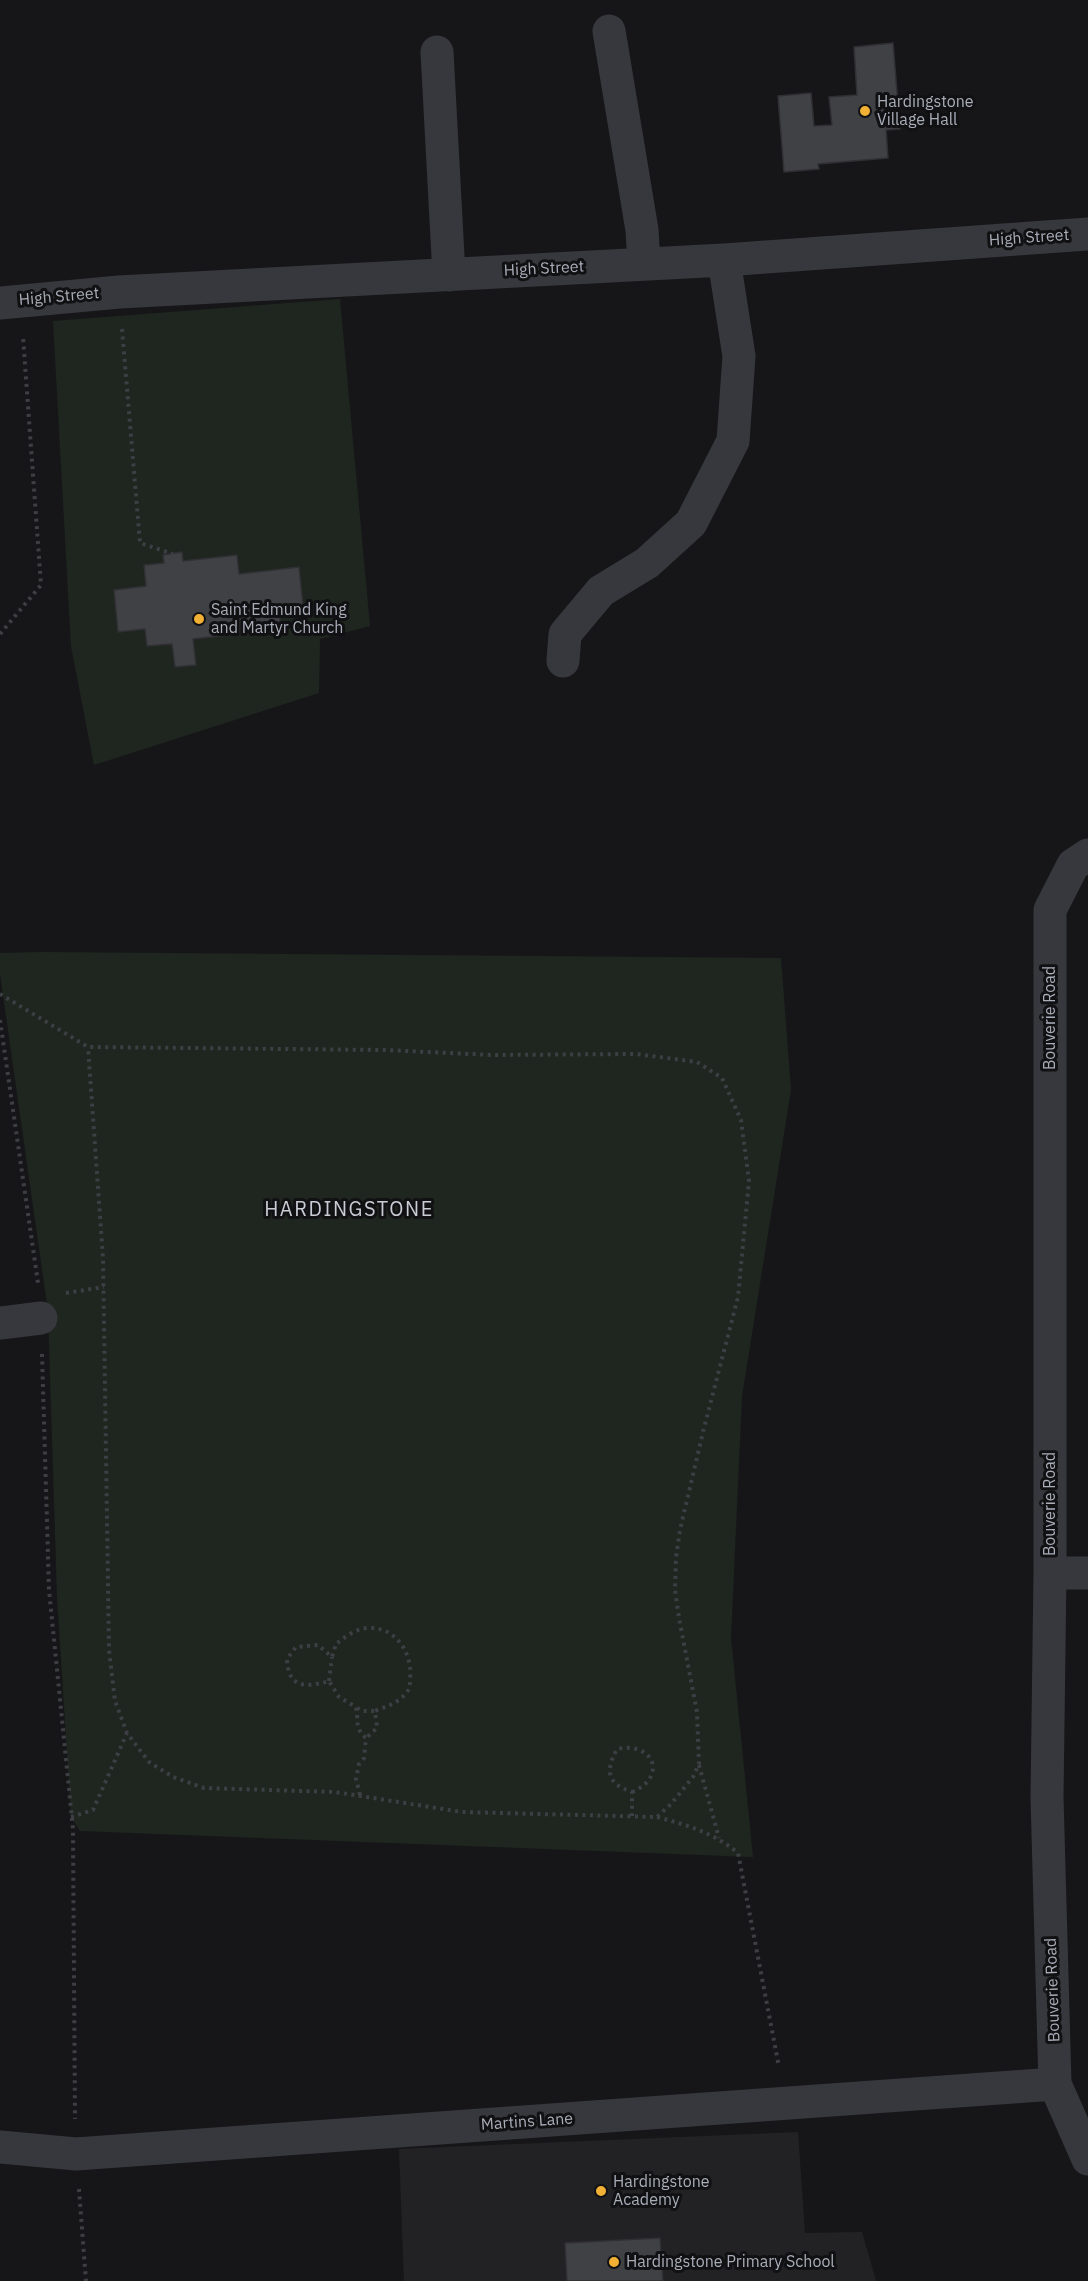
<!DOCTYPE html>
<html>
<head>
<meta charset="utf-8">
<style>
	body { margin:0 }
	canvas { display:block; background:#161618 }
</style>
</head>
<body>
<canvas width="1088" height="2281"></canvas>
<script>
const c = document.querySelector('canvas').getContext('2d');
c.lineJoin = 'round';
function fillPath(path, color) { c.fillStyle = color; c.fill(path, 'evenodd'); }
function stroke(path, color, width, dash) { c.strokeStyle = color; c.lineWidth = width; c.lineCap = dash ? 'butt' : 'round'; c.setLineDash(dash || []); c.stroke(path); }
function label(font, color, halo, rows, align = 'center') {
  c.font = font + ' "IBM Plex Sans",sans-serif'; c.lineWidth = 6; c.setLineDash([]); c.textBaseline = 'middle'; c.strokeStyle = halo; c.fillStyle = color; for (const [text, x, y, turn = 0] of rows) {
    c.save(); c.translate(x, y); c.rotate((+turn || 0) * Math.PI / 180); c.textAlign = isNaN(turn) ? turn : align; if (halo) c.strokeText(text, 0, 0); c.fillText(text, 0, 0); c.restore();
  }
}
fillPath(new Path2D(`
	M798,2132L805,2233L862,2232L876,2281H404L399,2149Z`), '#222225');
fillPath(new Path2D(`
	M340,299L370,626L320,639L319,693L94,765L71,646L53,321Z
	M41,952L781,958L791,1090L742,1396L731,1638L753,1857L80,1831L71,1817L57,1596L48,1311L0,974V953Z`), '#1e261f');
const building = new Path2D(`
	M893,43L900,129L886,130L888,158L818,164L819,169L784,172L778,96L811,93L814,126L832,125L829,97L857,95L854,47Z
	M182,552L183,561L237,555L239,574L299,567L303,606L279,609L281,629L193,639L196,665L175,667L172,644L147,646L145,629L118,632L114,590L146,586L144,565L164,563L163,555Z
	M660,2238L663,2281H567L565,2243Z`);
fillPath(building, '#404145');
stroke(building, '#303034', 1.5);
stroke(new Path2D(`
	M122,329L140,543L173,554
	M0,634L41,585L23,337
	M0,994L88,1047L385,1050L492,1055L636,1054L697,1062L722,1078L741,1120L749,1181L738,1297L703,1432L680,1530L676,1557L675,1590L679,1618L697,1712L699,1764L693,1777L671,1804L657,1817L462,1812L335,1792L204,1788L173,1777L149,1762L127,1733L115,1701L109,1650L103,1258L88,1047
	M0,1020L38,1283
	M66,1293L104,1287
	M42,1354L49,1590L73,1829L75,2119
	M329,1681L332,1657
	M357,1708L362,1711H375
	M699,1765L719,1838
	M632,1792C668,1777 654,1741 617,1749C605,1771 607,1784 632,1792V1816
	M360,1795L356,1779L359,1764L364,1758L366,1738C354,1728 359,1721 356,1707L339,1697L329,1681C305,1688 288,1688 287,1659L296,1647L318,1645L332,1657L336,1644C345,1637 356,1628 369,1628C397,1627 413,1655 410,1679C410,1684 410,1688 407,1692C399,1703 387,1706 375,1711L377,1728L366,1738
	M71,1817L93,1810L127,1733
	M657,1817C687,1825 714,1833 738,1853L779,2067
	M79,2189L86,2281`), '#3d3f44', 4, [3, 4.5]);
stroke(new Path2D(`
	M609,31L642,230L644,264
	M437,52L449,275
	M0,303L119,292L724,260L1088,234
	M563,661L565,634L601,591L647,563L691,523L733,441L739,356L724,260
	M1088,855L1073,865L1050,910V1573L1047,1797L1055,2084L1088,2159
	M0,1323L41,1318
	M1050,1573H1088
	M0,2147L76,2154L1055,2084`), '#37383d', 33);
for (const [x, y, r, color] of [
	[865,111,6,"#f2b134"],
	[199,619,6,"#f2b134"],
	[601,2191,6,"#f2b134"],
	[614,2262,6,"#f2b134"]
]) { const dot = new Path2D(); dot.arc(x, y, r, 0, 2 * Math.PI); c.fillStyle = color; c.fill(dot); stroke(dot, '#111113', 2); }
label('16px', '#a8adb8', '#111113', [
	["Hardingstone",877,102],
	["Village Hall",877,120],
	["Saint Edmund King",211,610],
	["and Martyr Church",211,628],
	["Hardingstone",613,2182],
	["Academy",613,2200],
	["Hardingstone Primary School",626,2262]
], 'left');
label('16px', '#a8adb8', '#111113', [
	["High Street",1029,238,-4],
	["High Street",544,269,-3],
	["High Street",59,297,-5],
	["Bouverie Road",1050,1018,-90],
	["Bouverie Road",1050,1504,-90],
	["Bouverie Road",1053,1990,-92],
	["Martins Lane",527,2122,-4]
]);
c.letterSpacing = '1.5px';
label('20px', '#c9ccd4', '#111113', [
	["HARDINGSTONE",349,1210]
]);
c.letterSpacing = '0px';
</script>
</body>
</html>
